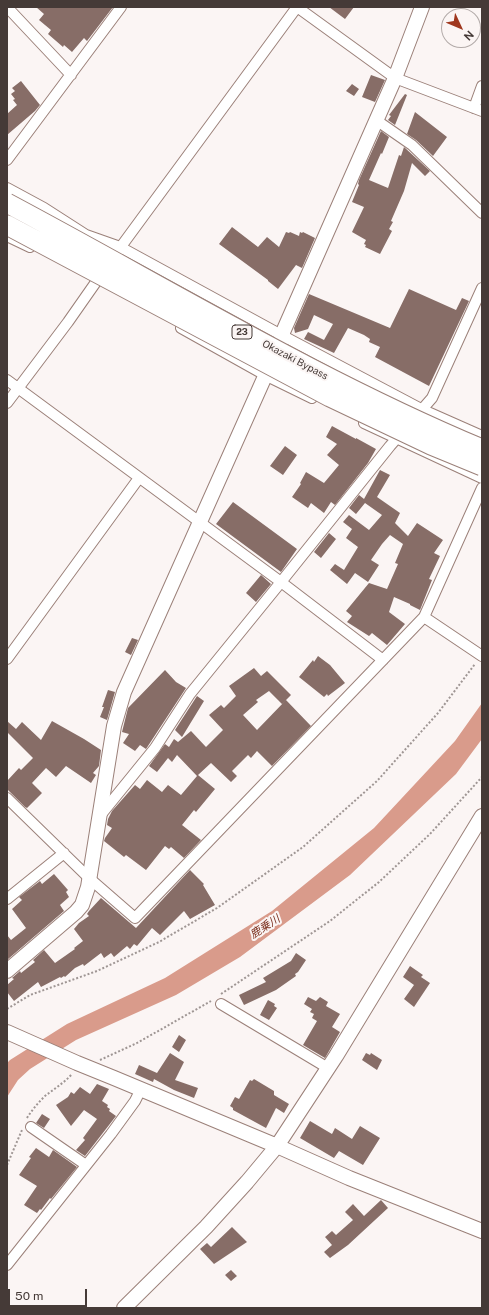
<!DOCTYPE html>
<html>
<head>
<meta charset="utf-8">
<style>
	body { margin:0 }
	#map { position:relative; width:489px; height:1315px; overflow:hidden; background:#fbf5f4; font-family:"Public Sans",sans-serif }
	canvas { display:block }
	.frame { position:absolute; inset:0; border:8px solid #453a37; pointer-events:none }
	.north { position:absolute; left:441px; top:8px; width:40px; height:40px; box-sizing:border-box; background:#fbf5f4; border:1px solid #b2aaa8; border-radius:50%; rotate:134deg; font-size:11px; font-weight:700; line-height:16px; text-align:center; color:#453a37 }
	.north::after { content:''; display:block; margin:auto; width:14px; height:18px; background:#9f371e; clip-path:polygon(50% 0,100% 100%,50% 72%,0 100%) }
	.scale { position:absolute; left:8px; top:1289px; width:79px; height:18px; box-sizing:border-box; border:2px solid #453a37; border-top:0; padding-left:5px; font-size:12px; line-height:14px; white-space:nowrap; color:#453a37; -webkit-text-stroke:3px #fbf5f4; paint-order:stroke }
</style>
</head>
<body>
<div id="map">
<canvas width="489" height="1315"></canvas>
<div class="frame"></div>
<div class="north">N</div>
<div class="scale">50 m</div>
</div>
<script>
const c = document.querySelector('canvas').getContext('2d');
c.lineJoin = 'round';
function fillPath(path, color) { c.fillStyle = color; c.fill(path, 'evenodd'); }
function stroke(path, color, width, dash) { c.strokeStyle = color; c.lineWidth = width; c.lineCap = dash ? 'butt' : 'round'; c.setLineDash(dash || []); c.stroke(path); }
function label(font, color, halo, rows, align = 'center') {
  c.font = font + ' "Public Sans","Noto Sans JP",sans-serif'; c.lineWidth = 4; c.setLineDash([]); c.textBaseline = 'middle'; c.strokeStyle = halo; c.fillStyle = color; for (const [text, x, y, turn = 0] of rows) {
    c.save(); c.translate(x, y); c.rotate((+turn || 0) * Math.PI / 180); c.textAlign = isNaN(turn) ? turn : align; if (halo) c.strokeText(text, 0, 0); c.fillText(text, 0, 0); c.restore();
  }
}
fillPath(new Path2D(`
	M482,703V739L456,774L350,875L240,957L176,995L76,1040L30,1069L18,1080L7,1097V1063L10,1060L67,1024L165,978L272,911L374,828L455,741Z`), '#d99b8b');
fillPath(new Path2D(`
	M36,7H113L87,41L84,38L72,52L64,45L63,47L48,34L51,30L39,20L44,14Z
	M329,7H354L345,19Z
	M371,75L385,80L375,102L362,97Z
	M21,81L40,105L35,111L7,135V114L17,105L13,100L15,99L11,94L15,91L12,88Z
	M352,84L359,89L354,96L346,91Z
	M405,94L407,95L395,125L388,120L391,116L389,115Z
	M415,112L447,137L433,156L416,140L407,134Z
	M381,131L389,137L382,154L381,153L369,180L388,188L399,155L401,156L404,147L430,171L425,176L412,163L404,191L391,221L393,222L389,229L392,231L380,254L365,247L366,245L364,244L366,240L352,232L364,207L352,202L359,185L358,184L359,180Z
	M232,227L258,247L267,237L279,247L286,232L289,233L290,232L299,236L300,232L302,233L303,232L315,238L302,268L296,265L278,289L268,281V280L219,244Z
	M409,289L456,310L462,298L469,301L429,386L375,357L380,347L369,342L370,339L364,335L348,328L334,353L304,339L308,332L324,340L333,324L314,315L308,329L295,333L294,328L309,294L390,328Z
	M332,426L356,439V438L376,449L368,463L335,505L331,502L324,513L311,503L308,508L292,497L301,484L300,483L306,472L324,483L339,465L327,455L337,444L326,437Z
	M285,446L297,455L283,475L270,466Z
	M380,470L390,475L377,497L400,513L395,523L408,536L417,523L443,540L434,553L440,556L429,579L432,580L420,610L410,605V604L394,597L389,612L405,624L387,645L372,633L369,636L347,622L352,616L346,611L369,583L387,589L398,564L395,563L403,544L390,535L382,544L371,560L379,565L368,582L355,573L347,584L330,570L335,564L344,570L358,547L346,538L352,529L343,522L349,515L369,530L382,515L365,503L356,514L349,508L359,495L364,499Z
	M233,502L297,549L281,572L216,524Z
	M329,533L336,539L321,558L314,552Z
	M261,575L271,584L256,602L246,593Z
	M132,638L138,640L131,655L125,652Z
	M318,656L330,665L345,683L328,696L327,694L324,697L299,677L313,660L314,662Z
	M254,668L261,676L267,671L291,695L282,704L269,691L256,700L258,702L243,715L257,730L286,700L311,726L272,766L257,751L251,758L248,755L232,771L237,776L231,782L211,763L198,775L215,789L196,812L194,810L182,825L201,840L184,858L171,847L169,849L165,846L146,870L126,855L124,857L104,841L105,838L112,828L107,825L108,819L112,811L135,785L140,789L147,780L162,792L168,785L181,795L197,776L177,755L172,762L168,758L157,772L149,766L165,744L169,747L174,739L178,742L191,731L206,747L223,730L209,715L221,705L224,708L236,696L229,686Z
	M165,670L176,682L186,688L146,749L140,745L135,751L123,743L129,734L122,732L128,708Z
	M108,690L115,692L107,720L100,717L104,707H102Z
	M197,696L204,701L182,737L175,730Z
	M7,721L16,729L22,722L41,740L52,721L84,739L101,750L99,766L93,773L96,775L91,783L66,766L56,777L46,768L32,783L42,793L27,808L25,807L7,789V781L19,768L21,770L33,758L7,732Z
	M190,870L204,884L203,885L215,905L190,919L184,911L160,935L152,928L137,946L134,944L130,949L127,946L114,957L111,953L104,958L101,953L84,966L83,964L75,968L65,977L64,976L61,978L60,977L41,987L38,982L14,1001L7,992V985L14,979L12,978L20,971L21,973L35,962L33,960L44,950L55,963L75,949L74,948L83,941L74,929L79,923L89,916L87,914L89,911L101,898L136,928Z
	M54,874L68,890L66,892L69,897L60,905L64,911L7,960V935L11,940L26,928L12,909L22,900L19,897L40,881L42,884Z
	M296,953L306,960L298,972L295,974L296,976L276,990L244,1005L239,995L266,982L263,978L291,961Z
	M410,966L423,975L421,977L430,983L414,1007L404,999L414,985L403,977Z
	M308,997L316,1001L320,997L328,1002L326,1006L340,1014L332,1027L340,1032L325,1058L303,1045L317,1021L312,1018L314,1014L310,1012L312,1009L304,1004Z
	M268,1000L275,1004L274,1006L277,1008L269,1020L260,1015Z
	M179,1035L186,1040L179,1052L172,1047Z
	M170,1053L184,1062L175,1080L198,1088L194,1098L174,1090L154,1079L153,1082L135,1074L139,1065L157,1073Z
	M366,1053L370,1055L371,1053L382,1060L377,1070L362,1060Z
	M254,1079L274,1091V1095L289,1104L284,1113L276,1108L266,1128L233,1110V1108L230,1106L235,1097L239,1099L250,1080L252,1081Z
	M97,1084L109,1089L102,1101L108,1105L107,1107L110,1109L109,1111L116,1116L85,1156L76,1150L85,1140L83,1138L97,1119L84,1110L71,1126L56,1105L68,1097L71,1092L74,1094L80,1087L90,1094Z
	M42,1114L50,1119L44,1128L36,1123Z
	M310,1121L332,1134L335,1128L352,1139L360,1126L380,1138L363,1165L339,1151L334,1158L300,1138Z
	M36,1148L49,1157L53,1150L77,1167L51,1199L50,1198L41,1210L40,1209L37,1213L24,1205L37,1186L19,1175L31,1158L29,1157Z
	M381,1200L388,1208L348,1245L330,1258L324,1252L332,1245L325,1237L332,1231L336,1235L353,1220L345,1212L353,1204L364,1216Z
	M232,1227L247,1242L214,1264L200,1249L207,1243L211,1247Z
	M231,1270L237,1276L231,1281L225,1275Z`), '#876d67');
const street = new Path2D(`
	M7,7L71,75
	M297,7L395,78L482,111
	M474,108L482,86
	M376,120L412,145L482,213
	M7,160L121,7
	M7,188L44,208L86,235L120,247L283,336L421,409L482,436
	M7,236L30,247
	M117,252L297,7
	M181,328L265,375L312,398
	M7,380L281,582L383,660
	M7,403L68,322L103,272
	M364,423L482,478
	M424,617L482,656
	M7,659L139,478
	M7,798L89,878L135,918L424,617L482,488
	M99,817L155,748L190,694L281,582L390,446L432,398L482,288
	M7,899L64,853
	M221,1004L328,1068
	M31,1127L86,1165
	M7,1265L111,1134L135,1101L141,1089`);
const secondary = new Path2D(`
	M7,971L76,912L82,905L88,887L114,726L124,692L283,336V332L395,78L422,7
	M7,1032L77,1063L114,1078L277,1146L349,1178L482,1231
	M124,1308L206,1227L247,1182L277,1146L336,1056L482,816`);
stroke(street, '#9b8079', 12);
stroke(secondary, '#9b8079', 16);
stroke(new Path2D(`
	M221,994L330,921L379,882L430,834L482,777
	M7,1009L30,995L97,971L159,942L217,908L303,847L377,781L438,713L475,664
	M100,1060L137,1043L211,1001
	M27,1118C32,1110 38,1103 45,1096C54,1089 64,1083 72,1074
	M7,1165L22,1130`), '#9f9694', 2, [2, 2]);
stroke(street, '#fff', 10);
stroke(secondary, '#fff', 14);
const highwayBridge = new Path2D(`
	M7,203C165,287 317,380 482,449
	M7,225L330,397L431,445L482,466`);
stroke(highwayBridge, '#9b8079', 21, []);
stroke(highwayBridge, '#fff', 19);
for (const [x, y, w] of [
	[242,332,20]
]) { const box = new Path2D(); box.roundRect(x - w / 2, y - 7, w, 14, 3); c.fillStyle = '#fbf5f4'; c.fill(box); stroke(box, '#453a37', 1); }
label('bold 9px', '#453a37', null, [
	["23",242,332]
]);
label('10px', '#453a37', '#fbf5f4', [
	["Okazaki Bypass",295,360,28]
]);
label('italic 11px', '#7d3220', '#fbf5f4', [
	["鹿乗川",265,927,-33]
]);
</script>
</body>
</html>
